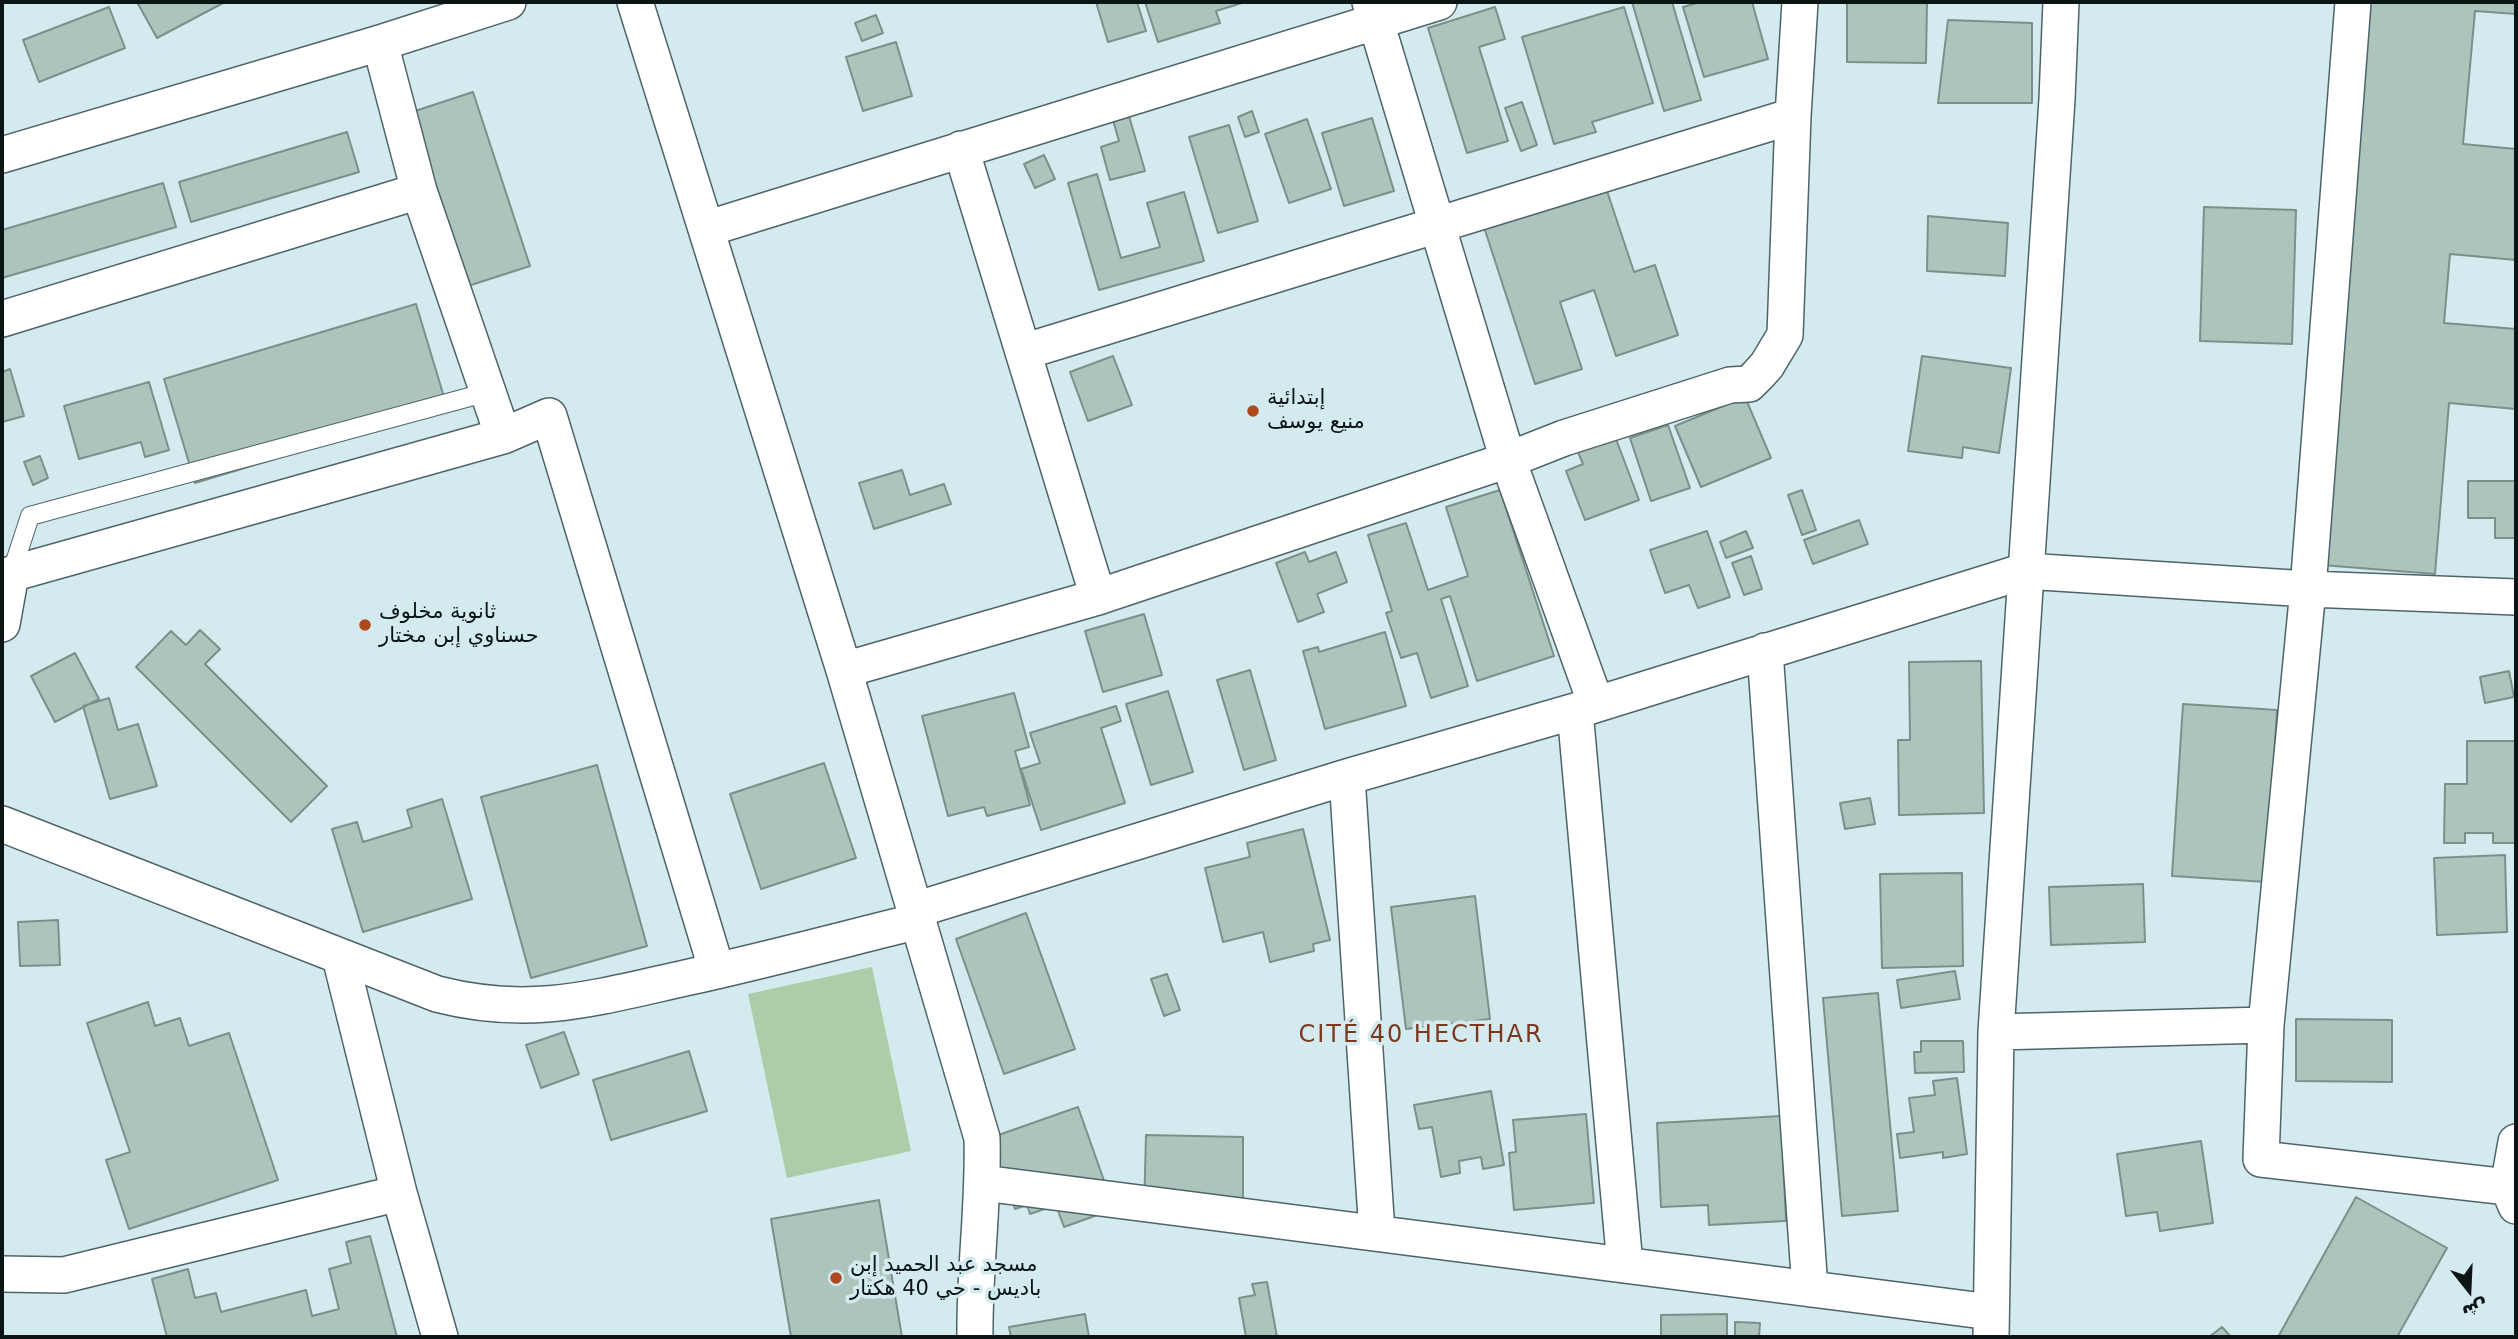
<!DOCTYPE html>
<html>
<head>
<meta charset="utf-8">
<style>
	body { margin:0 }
	#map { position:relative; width:2518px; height:1339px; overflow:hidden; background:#d3ebef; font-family:"DejaVu Sans",Vazirmatn,sans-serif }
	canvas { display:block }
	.frame { position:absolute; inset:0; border:4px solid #0c1516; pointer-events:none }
	.north { position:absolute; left:2434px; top:1255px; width:70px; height:70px; -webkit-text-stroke:5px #d3ebef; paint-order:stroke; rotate:162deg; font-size:19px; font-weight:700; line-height:28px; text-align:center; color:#0c1516 }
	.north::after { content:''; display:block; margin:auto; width:24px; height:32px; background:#0c1516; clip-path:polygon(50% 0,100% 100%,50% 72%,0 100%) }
</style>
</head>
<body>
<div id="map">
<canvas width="2518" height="1339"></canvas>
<div class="frame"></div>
<div class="north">ش</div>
</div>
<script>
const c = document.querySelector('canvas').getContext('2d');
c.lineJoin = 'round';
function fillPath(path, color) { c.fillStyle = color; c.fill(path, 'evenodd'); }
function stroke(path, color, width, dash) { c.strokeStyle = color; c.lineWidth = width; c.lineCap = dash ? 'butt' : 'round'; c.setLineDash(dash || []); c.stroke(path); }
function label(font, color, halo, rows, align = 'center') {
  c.font = font + ' "DejaVu Sans",Vazirmatn,sans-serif'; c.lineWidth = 7; c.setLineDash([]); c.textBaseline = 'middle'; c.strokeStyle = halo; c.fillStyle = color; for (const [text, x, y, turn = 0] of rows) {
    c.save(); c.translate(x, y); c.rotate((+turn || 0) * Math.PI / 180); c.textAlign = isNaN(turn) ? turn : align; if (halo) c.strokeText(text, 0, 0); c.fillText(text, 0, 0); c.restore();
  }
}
fillPath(new Path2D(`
	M872,967L911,1151L787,1178L748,994Z`), '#abcda7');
const building = new Path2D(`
	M137,2H225L157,38Z
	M1096,2H1137L1146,31L1108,42Z
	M1145,2H1245L1216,11L1220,23L1158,42Z
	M1632,2H1672L1701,100L1664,111Z
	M1701,2H1752L1768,59L1704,77L1683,7Z
	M1847,2H1927L1926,63L1847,62Z
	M2370,2H2516V14L2475,11L2463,144L2516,149V260L2450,254L2444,323L2516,329V409L2449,403L2435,574L2322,565Z
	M109,7L125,48L39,82L23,40Z
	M1495,7L1505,39L1479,47L1508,141L1467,153L1428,28Z
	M1624,7L1653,103L1592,122L1596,132L1554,144L1522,37Z
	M876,15L883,33L862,41L855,23Z
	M1948,20L2032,23V103H1938Z
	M896,42L912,96L863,111L846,57Z
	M473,92L530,266L468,286L412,112Z
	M1522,102L1537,145L1521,151L1505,108Z
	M1252,111L1259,132L1245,137L1238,117Z
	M1129,116L1145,171L1110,180L1101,147L1119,141L1113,120Z
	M1372,118L1394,191L1344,206L1322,133Z
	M1307,119L1331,189L1289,203L1265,134Z
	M1229,125L1258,221L1218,233L1189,137Z
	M347,132L359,172L191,222L179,182Z
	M1044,155L1055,179L1035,188L1024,164Z
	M1097,174L1121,258L1160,247L1147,203L1184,192L1204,261L1099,290L1068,183Z
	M163,183L176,227L2,278V230Z
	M1605,185L1634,272L1655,265L1678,335L1616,356L1594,290L1560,302L1582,369L1535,384L1483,224Z
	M2204,207L2296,210L2292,344L2200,341Z
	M1928,216L2008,223L2005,276L1927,271Z
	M416,304L447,407L195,483L164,379Z
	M1113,356L1132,405L1088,421L1070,372Z
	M1922,356L2011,368L1999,453L1963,447L1962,458L1908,451Z
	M10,369L24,416L2,422V372Z
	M149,382L169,450L145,457L141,442L79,459L64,406Z
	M1745,397L1771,458L1701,487L1675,426Z
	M1668,425L1690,488L1651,501L1630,438Z
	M1613,431L1639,500L1585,520L1566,471L1583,464L1575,445Z
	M40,456L48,478L33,485L24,462Z
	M902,470L910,495L944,484L951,504L874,529L859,483Z
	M2468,481H2516V538H2495V518H2468Z
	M1500,490L1554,656L1477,681L1450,596L1441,599L1468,686L1431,698L1417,653L1401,658L1386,613L1392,611L1368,535L1406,523L1428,590L1468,576L1446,507Z
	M1802,490L1816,530L1802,535L1788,495Z
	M1859,520L1868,544L1813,564L1804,540Z
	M1707,531L1730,597L1698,608L1689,585L1665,593L1650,550Z
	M1746,531L1753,548L1726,558L1720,542Z
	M1305,552L1309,562L1336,552L1347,582L1317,594L1324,612L1298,622L1276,563Z
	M1751,556L1762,589L1744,595L1732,563Z
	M1144,614L1162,675L1103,692L1085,631Z
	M200,630L220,649L205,664L327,786L291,822L136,667L171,631L186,645Z
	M1385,632L1406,706L1325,729L1303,651L1318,647L1319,652Z
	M75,653L99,699L55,722L31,676Z
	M1981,661L1984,813L1899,815L1898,740H1910L1909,662Z
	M1250,670L1276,760L1244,770L1217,680Z
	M2509,671L2514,697L2485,703L2480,677Z
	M1168,691L1193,772L1151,785L1126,704Z
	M1014,693L1029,747L1015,751L1030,805L987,816L984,807L948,816L922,716Z
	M109,698L118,730L138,724L157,786L110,799L83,706Z
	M2183,704L2277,710L2267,882L2172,876Z
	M1116,706L1121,721L1101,728L1125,803L1041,830L1021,769L1040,763L1030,733Z
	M2467,741H2516V843H2493V833H2465V843H2444L2445,784H2467Z
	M824,763L856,858L761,889L730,794Z
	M597,765L647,946L531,978L481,797Z
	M1870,798L1875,824L1845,829L1840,803Z
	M442,799L472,899L363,932L332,829L357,822L363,842L412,827L407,810Z
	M1303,829L1330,940L1313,944L1314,951L1270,962L1263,932L1223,942L1205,868L1250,857L1247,843Z
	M2505,855L2507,932L2437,935L2434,858Z
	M1962,873L1963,966L1882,968L1880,874Z
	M2143,884L2145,942L2051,945L2049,887Z
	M1475,896L1490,1019L1406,1029L1391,907Z
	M1026,913L1075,1049L1004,1074L956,939Z
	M58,920L60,965L20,966L18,922Z
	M1955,971L1960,999L1901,1008L1897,980Z
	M1167,974L1180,1010L1164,1016L1151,979Z
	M1878,993L1898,1211L1842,1216L1823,998Z
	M148,1002L155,1026L180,1018L189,1046L229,1033L278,1180L129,1229L106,1160L130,1152L87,1023Z
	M2296,1019L2392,1020V1082L2296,1081Z
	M564,1032L579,1074L541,1088L526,1045Z
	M1921,1041H1963L1964,1072L1915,1073L1914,1052H1921Z
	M689,1051L707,1111L611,1140L593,1080Z
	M1957,1078L1967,1154L1943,1158V1152L1900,1158L1897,1134L1914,1132L1909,1098L1935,1095L1933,1081Z
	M1491,1091L1504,1165L1483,1169L1481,1157L1459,1161L1460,1173L1441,1177L1432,1127L1419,1129L1414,1105Z
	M1078,1107L1114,1209L1064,1227L1056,1205L1030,1214L1027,1205L1015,1209L990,1138Z
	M1586,1114L1594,1203L1514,1210L1509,1153L1516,1152L1513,1120Z
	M1781,1116L1786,1221L1709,1225L1708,1205L1661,1207L1657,1123Z
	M1146,1135L1243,1137V1213L1144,1212Z
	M2201,1141L2213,1223L2160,1231L2157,1212L2126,1216L2117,1154Z
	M2356,1197L2447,1248L2397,1337H2278Z
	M879,1200L902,1337H791L771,1219Z
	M370,1236L397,1337H167L152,1279L188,1269L195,1298L216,1293L221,1312L306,1290L312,1316L339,1309L329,1269L351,1263L346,1242Z
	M1267,1282L1277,1337H1246L1239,1298L1255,1295L1252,1284Z
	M1085,1314L1089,1337H1011L1009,1327Z
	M1727,1314V1337H1661V1315Z
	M1735,1322L1760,1323L1759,1337H1735Z
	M2222,1327L2231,1337H2209Z`);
fillPath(building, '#adc4bd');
stroke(building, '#7a9089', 2);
const service = new Path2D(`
	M11,574L30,516L488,392`);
const minor = new Path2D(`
	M635,2L844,670L982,1138C984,1205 974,1271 975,1337
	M1370,2L1508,460L1596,704
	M2353,2L2308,589L2266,1025L2261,1159L2508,1187
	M380,43L419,191L503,436
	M961,149L1098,597
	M2,155L380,43L508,2
	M706,229L1439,2
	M2,319L419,191
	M1023,352L1793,116
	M2,624L11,574L503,436L549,416L717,971
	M1765,651L1810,1289
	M844,670L1098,597L1508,460L1564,438L1730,385L1749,384L1758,375L1767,365L1785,335L1793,116L1800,2
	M1575,711L1625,1265
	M1347,777L1377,1233
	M2,824L437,994C530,1018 595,998 685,978C763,961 841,940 918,921
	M915,910L1347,777L1575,711L2025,571L2308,589L2516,597
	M340,957L399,1193L440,1337
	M1996,1032L2266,1025
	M2516,1142L2508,1187L2516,1206
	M983,1183L1991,1312
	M2,1274L64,1275L399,1193
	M1991,1337L1996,1032L2057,99L2061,2`);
stroke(service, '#4f6468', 20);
stroke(minor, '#4f6468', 38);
stroke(service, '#fff', 18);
stroke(minor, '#fff', 35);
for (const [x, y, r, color] of [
	[1253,411,7,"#ae481d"],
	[365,625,7,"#ae481d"],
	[836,1278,7,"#ae481d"]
]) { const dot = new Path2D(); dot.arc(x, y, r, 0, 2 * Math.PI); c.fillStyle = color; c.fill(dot); stroke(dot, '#d3ebef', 2.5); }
label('21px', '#0c1516', '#d3ebef', [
	["إبتدائية",1267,399],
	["منيع يوسف",1267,423],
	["ثانوية مخلوف",379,613],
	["حسناوي إبن مختار",379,637],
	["مسجد عبد الحميد إبن",850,1266],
	["باديس - حي 40 هكتار",850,1290]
], 'left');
c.letterSpacing = '2px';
label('24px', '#7b381f', '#d3ebef', [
	["CITÉ 40 HECTHAR",1421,1036]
]);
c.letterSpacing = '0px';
</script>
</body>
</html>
